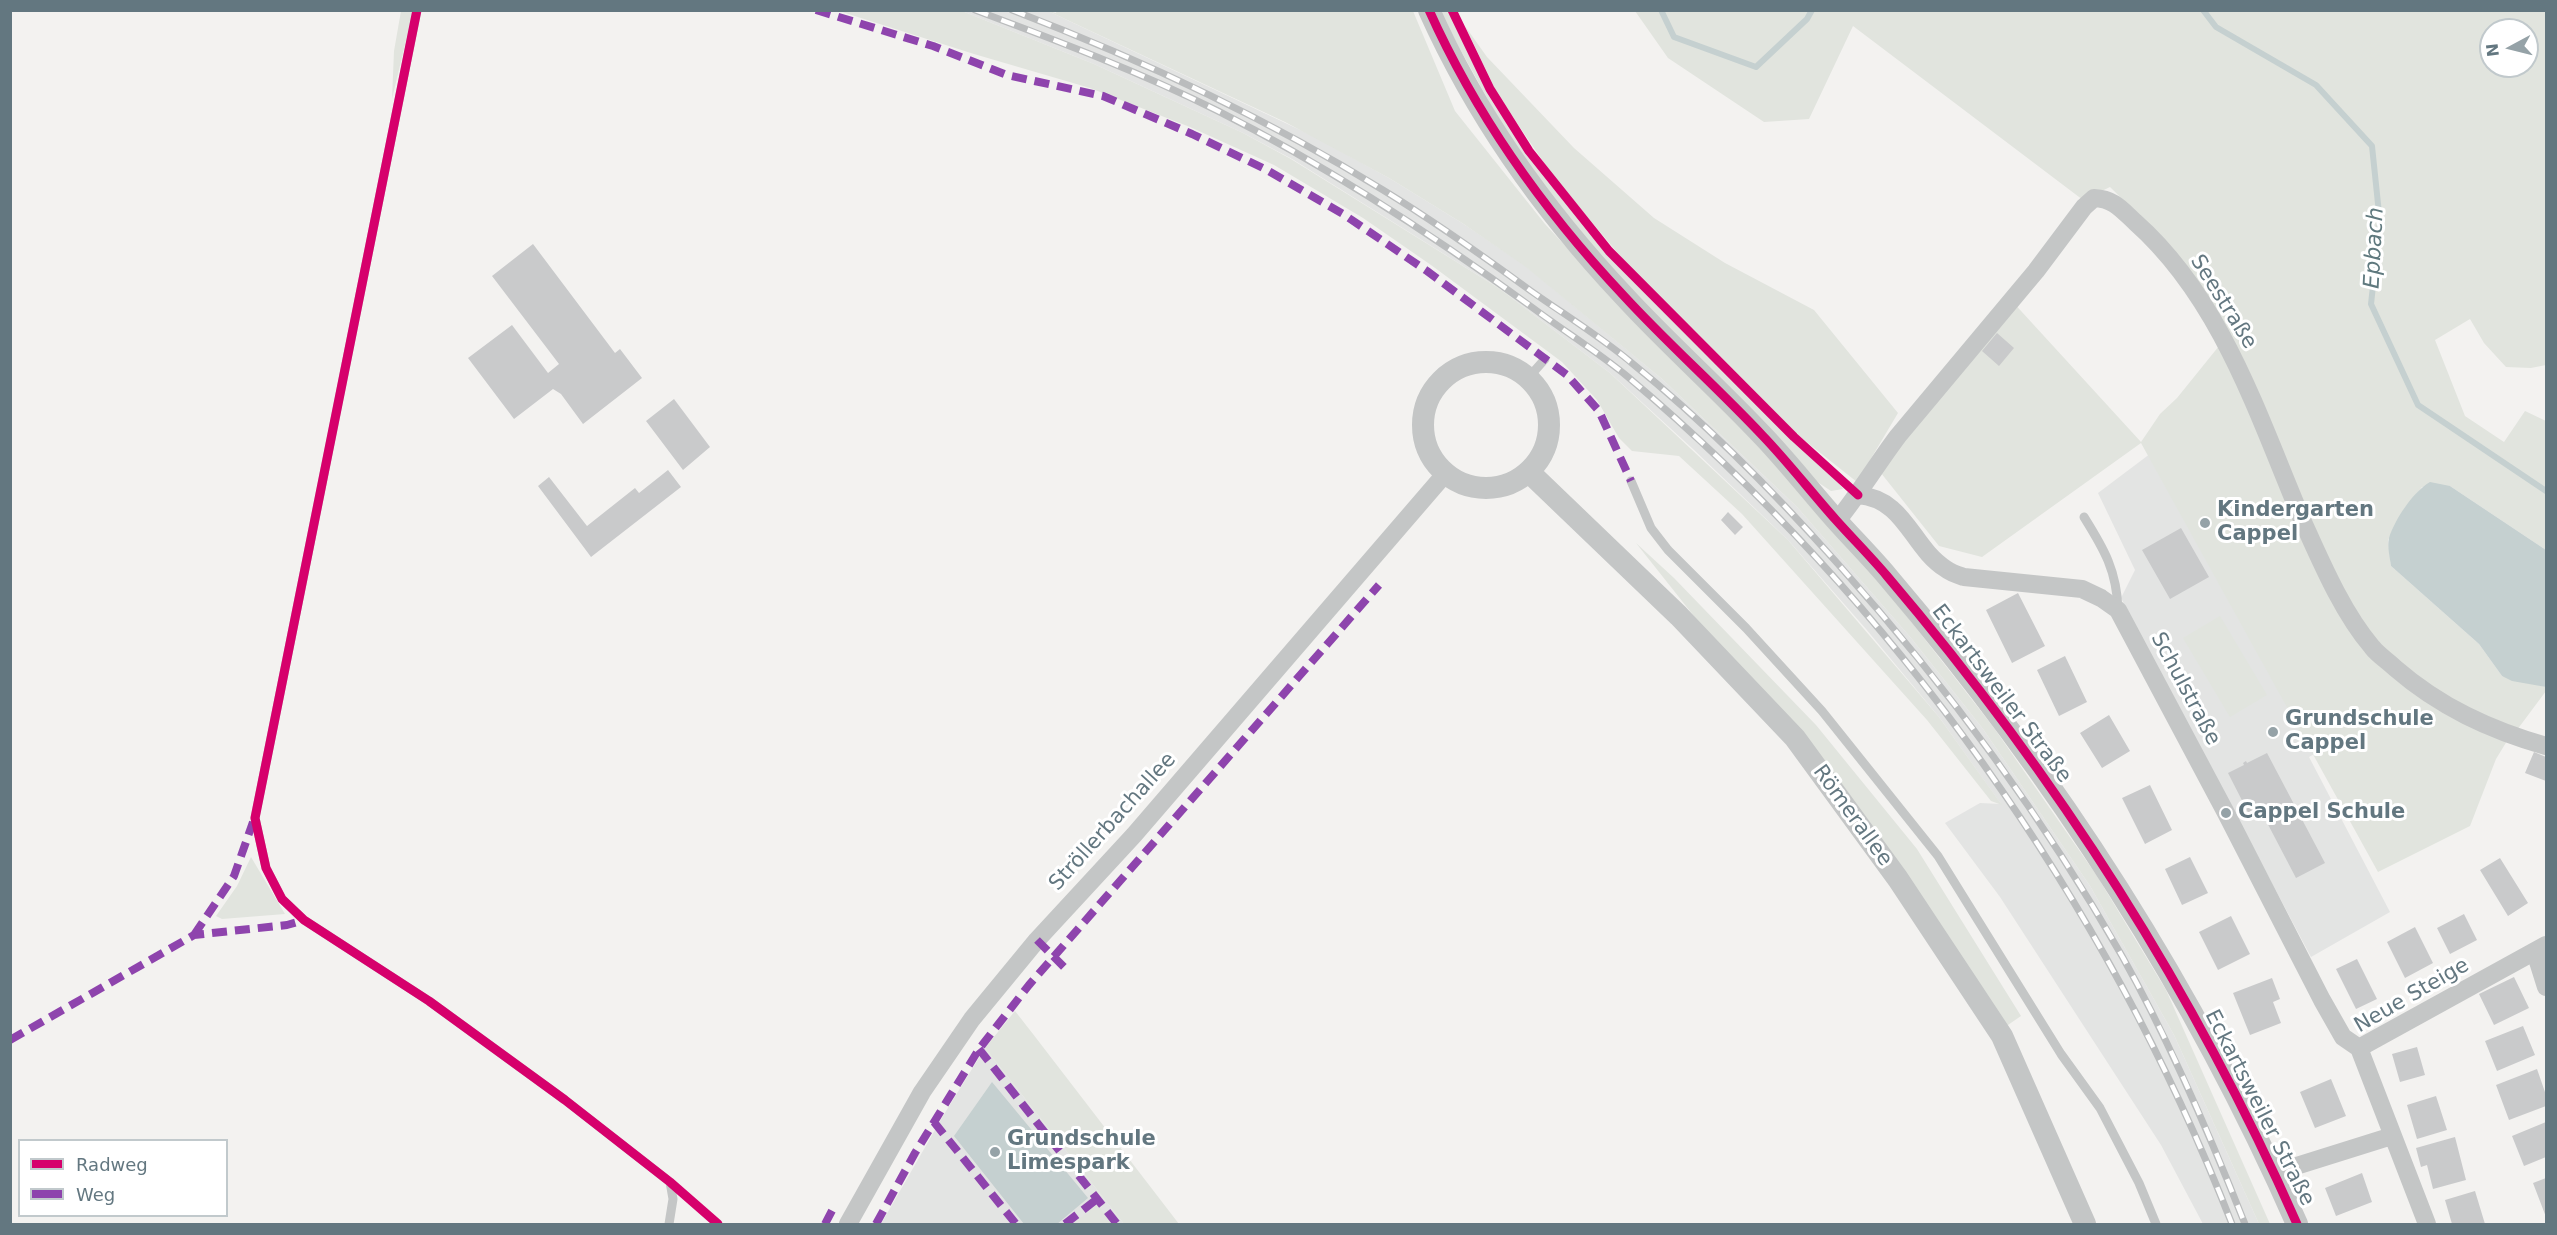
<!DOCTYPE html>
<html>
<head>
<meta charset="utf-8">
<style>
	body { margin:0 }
	#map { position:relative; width:2557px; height:1235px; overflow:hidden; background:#f3f2f0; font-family:"DejaVu Sans",sans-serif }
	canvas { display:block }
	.frame { position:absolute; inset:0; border:12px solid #637780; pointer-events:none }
	.legend { position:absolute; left:18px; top:1139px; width:210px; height:78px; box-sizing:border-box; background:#fff; border:2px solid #c1c9cc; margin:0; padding:8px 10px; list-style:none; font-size:18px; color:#637780 }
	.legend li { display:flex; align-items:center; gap:12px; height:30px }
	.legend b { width:30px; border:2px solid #c1c9cc }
	.north { position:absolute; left:2479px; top:18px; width:60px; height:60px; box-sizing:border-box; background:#fff; border:2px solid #c1c9cc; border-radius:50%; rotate:263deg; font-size:16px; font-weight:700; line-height:24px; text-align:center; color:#637780 }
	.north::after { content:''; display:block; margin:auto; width:21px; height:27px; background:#95a2a7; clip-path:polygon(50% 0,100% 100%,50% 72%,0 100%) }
</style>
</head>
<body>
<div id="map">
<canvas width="2557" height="1235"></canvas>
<div class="frame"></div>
<ul class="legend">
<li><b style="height:8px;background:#d6006c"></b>Radweg</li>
<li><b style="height:8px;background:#8e44ad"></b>Weg</li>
</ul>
<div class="north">N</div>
</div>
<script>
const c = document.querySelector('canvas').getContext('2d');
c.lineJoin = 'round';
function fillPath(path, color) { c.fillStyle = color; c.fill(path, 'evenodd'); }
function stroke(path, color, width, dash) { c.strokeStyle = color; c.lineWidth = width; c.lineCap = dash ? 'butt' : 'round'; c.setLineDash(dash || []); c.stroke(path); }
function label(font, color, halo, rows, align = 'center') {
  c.font = font + ' "DejaVu Sans",sans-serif'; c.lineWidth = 6; c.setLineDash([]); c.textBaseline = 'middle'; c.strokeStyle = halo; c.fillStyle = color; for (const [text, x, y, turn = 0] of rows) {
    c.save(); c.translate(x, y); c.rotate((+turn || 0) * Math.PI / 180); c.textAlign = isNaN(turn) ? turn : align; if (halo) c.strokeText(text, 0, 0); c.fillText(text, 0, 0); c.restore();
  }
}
fillPath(new Path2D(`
	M962,11H1048L1313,136L1389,178L1462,223L1526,266L1662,379L1797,507L1911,638L1983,729L2090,886L2174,1035L2259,1224H2203L2161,1145L2000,897L1945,823L1980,803L2001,804L1939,717L1866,629L1788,540L1693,449L1610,373L1500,289L1292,159L1243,133L1094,64Z
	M2235,390L2397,707L2309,757L2390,912L2311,957L2121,598L2135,570L2098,493Z
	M985,1048L1124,1224H881L943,1116Z`), '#e3e4e3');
fillPath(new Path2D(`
	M1057,10L1413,11L1455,111L1545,224L1618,303L1801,489L1892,597L1994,728L2097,876L2166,990L2270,1224H2259L2174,1035L2090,886L1983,729L1911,638L1797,507L1662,379L1526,267L1462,223L1389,178L1285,122L1048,11L1056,13Z
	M401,11H413L392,99L394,51Z
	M839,11H962L1094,64L1243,133L1291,159L1500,289L1610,373L1788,540L1939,717L2002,805L1991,801L1927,720L1742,514L1679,456L1632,451L1619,438L1597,400L1562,362L1431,265L1363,218L1274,165L1190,127L1090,88L974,54Z
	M1439,11H1448L1490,98L1523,148L1602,248L1735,383L1821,467L1838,481L1843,489L1831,491L1813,479L1612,275L1521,159Z
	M1635,11H2546V365L2531,368L2506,367L2484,343L2470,319L2435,340L2465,416L2504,442L2525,411L2546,421V550L2450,486L2422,487L2404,510L2388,540L2391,566L2479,644L2502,676L2546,687V691L2514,734L2456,707L2375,644L2354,612L2169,245L2110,187L2083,200L1853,26L1809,119L1764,122L1668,58ZM2491,30H2527V66H2491Z
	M1465,26L1487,57L1574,148L1654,218L1725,263L1814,310L1898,413L1857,482L1799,436L1627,264L1553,176L1498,95Z
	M2011,300L2141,442L2160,414L2177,398L2219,346L2369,650L2507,741L2496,759L2470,826L2378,872L2141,443L1982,557L1939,546L1877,468Z
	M1636,543L1674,578L1816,725L1917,849L2021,1016L2005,1027L1705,630Z
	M2220,616L2267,695L2230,717L2183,638Z
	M251,857L285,914L222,919L216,916L237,886Z
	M1015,1011L1033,1034L1179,1224H1124L985,1048Z
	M1097,1205L1113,1224H1073Z`), '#e1e4de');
fillPath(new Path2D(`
	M2430,482L2450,486L2546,550V687L2512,681L2502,676L2479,644L2391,566C2390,558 2387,546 2389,538C2395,519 2413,492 2430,482Z
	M992,1082L1088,1198L1057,1224H1024L954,1136Z`), '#c5d0d0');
stroke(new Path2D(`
	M1661,10L1674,37L1756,67L1807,19L1812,10
	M2203,10L2216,27L2316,85L2372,146L2380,223L2371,304L2418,405L2546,491`), '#c5d0d0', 6);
fillPath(new Path2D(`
	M533,244L615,353L620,349L642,378L583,424L561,394L553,389L514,419L468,358L512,325L548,373L559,364L492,276Z
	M1997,333L2014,348L1999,366L1982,351Z
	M674,399L710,447L683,470L646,421Z
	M668,470L681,487L591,557L538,486L549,477L587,526L635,488L639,493Z
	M1728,512L1743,527L1735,535L1721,520Z
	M2181,528L2209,577L2170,599L2142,550Z
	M2018,593L2045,646L2012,663L1986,610Z
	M2065,656L2087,702L2059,716L2037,670Z
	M2109,715L2130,751L2102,768L2080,733Z
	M2534,752L2546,757V781L2525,773Z
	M2267,753L2325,863L2296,878L2262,813L2251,818L2228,773L2244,765L2243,763L2246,761L2247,763Z
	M2150,785L2172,830L2145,844L2122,798Z
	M2190,857L2208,893L2182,905L2165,869Z
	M2500,858L2528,903L2508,916L2480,870Z
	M2464,914L2477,940L2450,954L2437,928Z
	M2231,916L2250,954L2218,970L2199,932Z
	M2415,927L2433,963L2405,978L2387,942Z
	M2357,959L2377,999L2356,1009L2336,969Z
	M2514,977L2529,1008L2494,1025L2479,994Z
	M2272,978L2280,999L2273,1002L2281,1023L2250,1035L2233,993Z
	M2523,1026L2535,1055L2497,1071L2485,1041Z
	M2417,1047L2425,1075L2400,1082L2392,1054Z
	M2537,1069L2546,1095V1106L2509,1120L2496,1085Z
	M2331,1079L2346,1116L2315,1128L2300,1092Z
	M2436,1096L2447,1130L2417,1139L2407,1105Z
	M2546,1122V1157L2524,1166L2512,1136Z
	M2455,1137L2466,1180L2433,1189L2427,1165L2421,1167L2416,1148Z
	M2362,1173L2372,1202L2336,1216L2325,1188Z
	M2546,1178V1217L2533,1183Z
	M2475,1191L2485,1224H2452L2445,1200Z`), '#c9cacb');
stroke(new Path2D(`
	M417,10L255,818L266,868L282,899L304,920L429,1001L565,1100L670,1182L673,1199L669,1224
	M1529,377L1545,359
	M1631,481L1651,528L1668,550L1746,628L1822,711L1938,856L2061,1054L2100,1108L2139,1183L2156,1224
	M2084,517C2104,549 2117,571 2118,610`), '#c4c6c6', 9);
stroke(new Path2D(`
	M1858,495C1906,499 1911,547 1946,569C1951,573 1958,575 1964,577L2082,589L2101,598L2118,610L2226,813L2322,1000L2343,1037L2359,1048
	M1837,521C1859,494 1877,464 1898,436L2036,271L2084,207L2094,198C2114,199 2121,209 2135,222C2223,300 2259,419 2304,524C2322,564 2343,613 2372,647C2378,655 2388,661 2395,668C2440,707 2490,730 2546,746
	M2535,952L2546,987
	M2359,1048L2546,945
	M2359,1048L2427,1224
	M2274,1173L2392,1136
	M848,1224L922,1092L972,1019L1037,940L1134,835L1445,474`), '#c4c6c6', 18);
stroke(new Path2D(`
	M1429,10C1477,117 1544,211 1624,296C1668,344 1717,387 1762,435C1788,462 1811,492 1836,520C1853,539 1871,557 1887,576C2053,771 2194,990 2297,1224
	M1423 425a63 63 0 1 1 126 0a63 63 0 1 1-126 0Z
	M1529,472L1679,616L1795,738L1898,879L2002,1036L2085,1224`), '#c4c6c6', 22);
const rail = new Path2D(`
	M975,10C1058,41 1140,72 1218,111C1329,167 1433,235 1533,308C1564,331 1598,352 1628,377C1896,603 2105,899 2232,1224
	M1012,10C1140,59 1266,118 1383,190C1434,221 1483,256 1531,291C1565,315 1601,337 1633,364C1707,424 1775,493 1838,564C1946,685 2042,815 2122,956C2170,1042 2209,1133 2245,1224`);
stroke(rail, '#babcbd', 7);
stroke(rail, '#fff', 4.5, [14]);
stroke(new Path2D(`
	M816,10L933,46L1007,75L1103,96L1192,134L1265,169L1343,214L1427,271L1567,375L1599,411L1631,481
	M194,935L234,876L253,822
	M1037,940L1066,969
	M10,1040L194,935L287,925L304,920
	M979,1049L1117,1224
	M934,1122L1016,1224
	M825,1224L835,1205
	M876,1224L915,1153L979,1049L1029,985L1379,585
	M1065,1224L1097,1199`), '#8e44ad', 8, [15, 8]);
stroke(new Path2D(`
	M417,10L255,818L266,868L282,899L304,920L429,1001L565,1100L670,1182L718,1224
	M1429,10C1477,117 1544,211 1624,296C1668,344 1717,387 1762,435C1788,462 1811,492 1836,520C1853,539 1871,557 1887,576C2053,771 2194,990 2297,1224
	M1452,10L1490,89L1529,151L1609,251L1794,437L1858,495`), '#d6006c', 9);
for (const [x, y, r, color] of [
	[2205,523,6,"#95a2a7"],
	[2273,732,6,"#95a2a7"],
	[2226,813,6,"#95a2a7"],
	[995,1152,6,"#95a2a7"]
]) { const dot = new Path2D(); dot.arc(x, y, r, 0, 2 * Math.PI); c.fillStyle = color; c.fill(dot); stroke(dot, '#fff', 2); }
label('21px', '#637780', '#fff', [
	["Seestraße",2223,302,58],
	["Schulstraße",2185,689,62],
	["Eckartsweiler Straße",2001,694,53],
	["Römerallee",1852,816,54],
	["Ströllerbachallee",1113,822,-48],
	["Neue Steige",2412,996,-30],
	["Eckartsweiler Straße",2259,1108,63]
]);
label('bold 21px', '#637780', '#fff', [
	["Kindergarten",2217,511],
	["Cappel",2217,535],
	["Grundschule",2285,720],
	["Cappel",2285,744],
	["Cappel Schule",2238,813],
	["Grundschule",1007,1140],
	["Limespark",1007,1164]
], 'left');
label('italic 22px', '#5f797e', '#fff', [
	["Epbach",2375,248,-87]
]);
</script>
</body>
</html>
